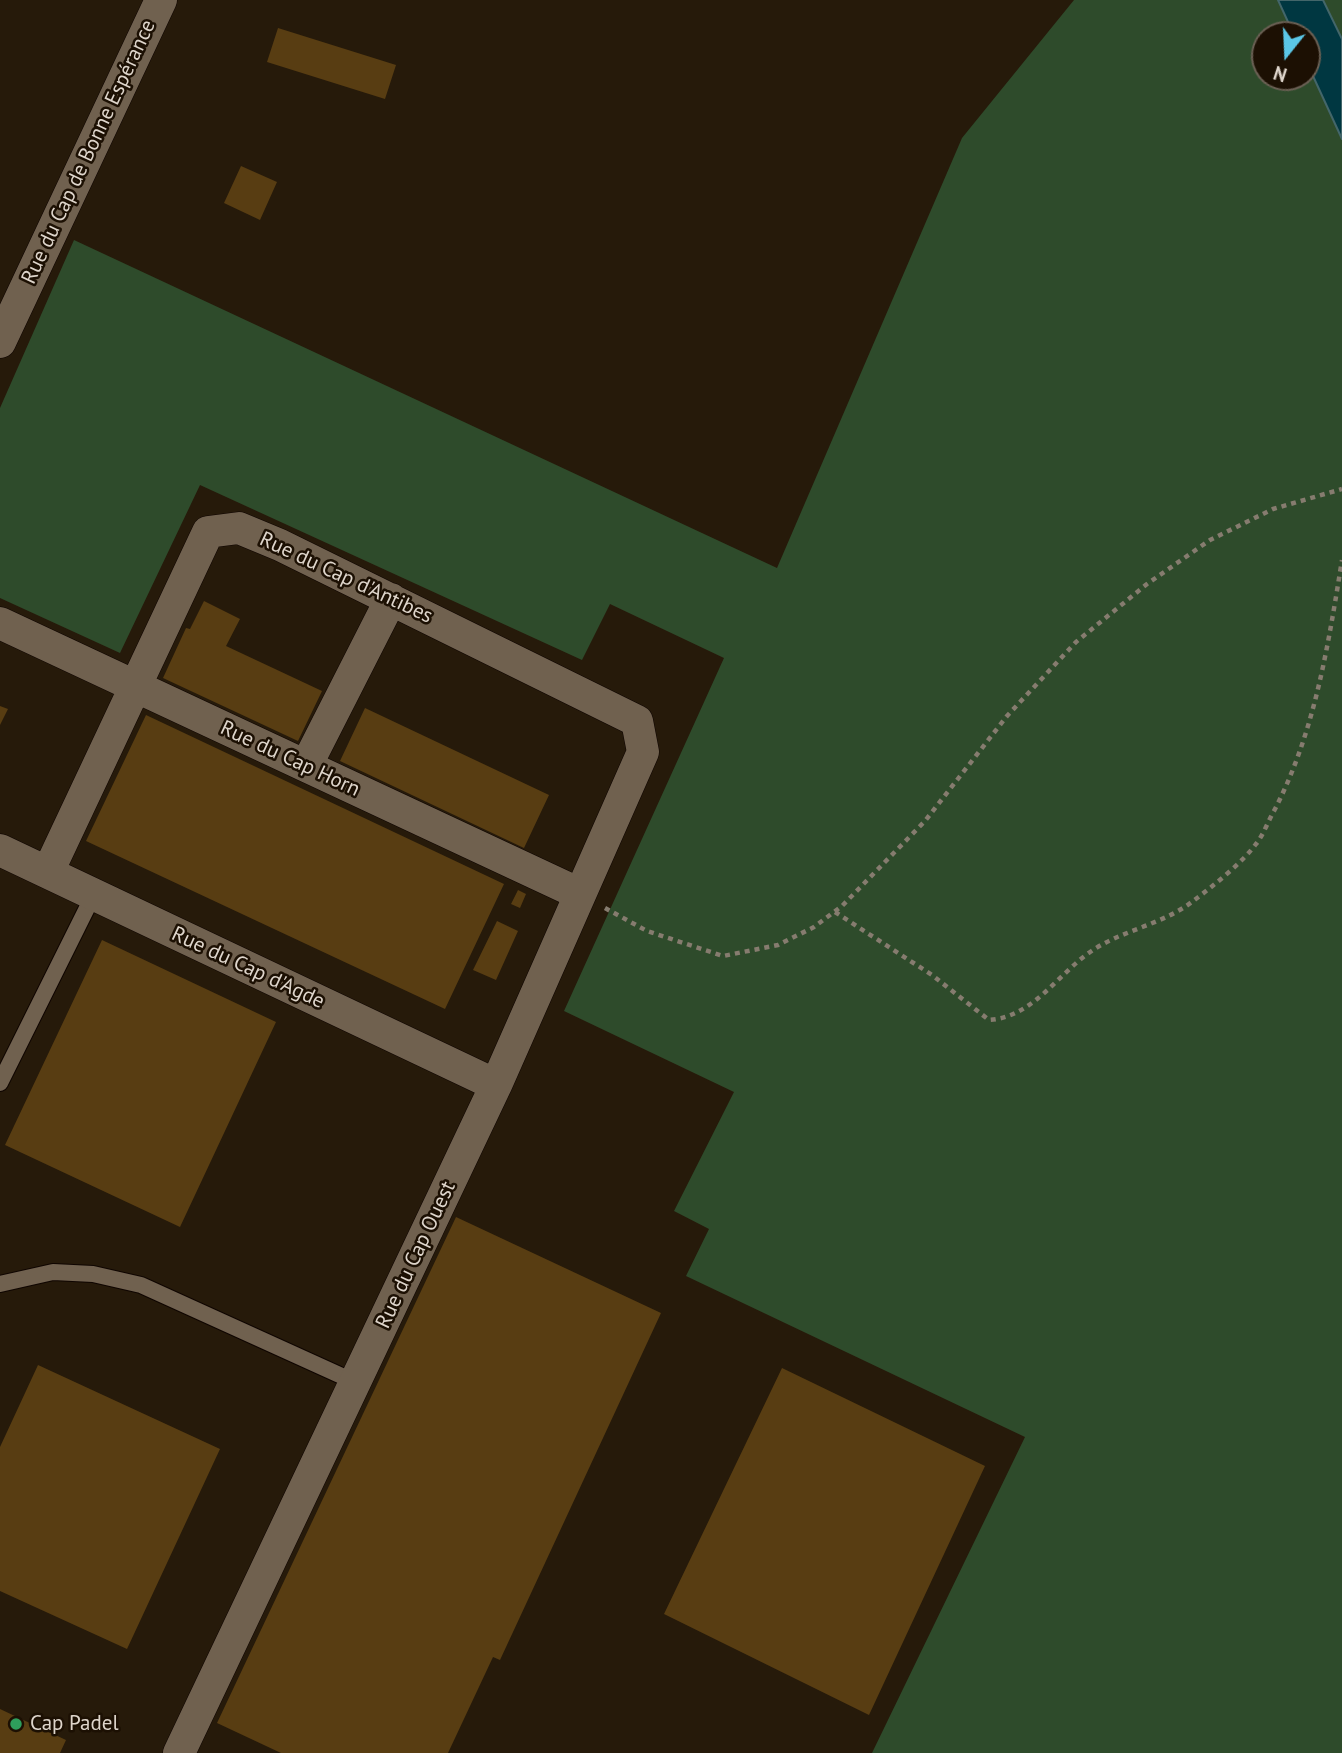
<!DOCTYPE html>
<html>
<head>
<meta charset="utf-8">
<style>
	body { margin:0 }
	#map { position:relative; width:1342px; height:1753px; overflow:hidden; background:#261a0a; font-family:"PT Sans",sans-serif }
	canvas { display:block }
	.north { position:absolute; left:1251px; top:21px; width:70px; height:70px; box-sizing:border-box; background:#1c1003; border:2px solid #6a5f53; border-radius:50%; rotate:198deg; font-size:19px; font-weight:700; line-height:28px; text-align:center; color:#ded5cb }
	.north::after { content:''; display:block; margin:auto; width:24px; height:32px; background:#5bc7e7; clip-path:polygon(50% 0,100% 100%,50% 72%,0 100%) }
</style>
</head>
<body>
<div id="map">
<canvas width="1342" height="1753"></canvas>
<div class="north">N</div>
</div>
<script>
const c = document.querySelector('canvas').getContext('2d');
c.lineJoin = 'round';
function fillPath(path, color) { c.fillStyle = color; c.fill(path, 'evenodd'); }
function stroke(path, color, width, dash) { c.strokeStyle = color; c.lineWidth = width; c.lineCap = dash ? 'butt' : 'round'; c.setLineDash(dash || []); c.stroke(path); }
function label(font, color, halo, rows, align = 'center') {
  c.font = font + ' "PT Sans",sans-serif'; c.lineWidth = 5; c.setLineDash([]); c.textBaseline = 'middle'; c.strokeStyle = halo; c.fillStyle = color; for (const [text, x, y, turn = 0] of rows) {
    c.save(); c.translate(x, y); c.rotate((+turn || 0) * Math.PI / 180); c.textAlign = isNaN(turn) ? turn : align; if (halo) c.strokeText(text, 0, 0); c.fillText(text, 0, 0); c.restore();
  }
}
fillPath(new Path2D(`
	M1074,0H1278L1294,35H1265V77H1307V63L1342,139V1753H872L1025,1437L686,1276L709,1229L674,1211L734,1092L564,1011L724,658L610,604L582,660L200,485L120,653L0,598V408L74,240L777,568L962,138Z
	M1323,0H1342V39Z`), '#2e4b2b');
const water = new Path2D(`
	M1278,0H1323L1342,39V139L1307,63V35H1294Z`);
fillPath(water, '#003741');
stroke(water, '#43666a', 2);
fillPath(new Path2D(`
	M278,28L396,65L385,99L267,62Z
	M241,166L277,182L260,220L224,203Z
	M204,601L240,619L226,646L322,691L298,741L163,678L186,628L190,629Z
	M0,706L8,709L0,725Z
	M365,708L549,795L524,848L340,761Z
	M146,715L504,884L445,1009L86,841Z
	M518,890L526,894L520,908L511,904Z
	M497,921L518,931L496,980L473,970Z
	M102,940L276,1022L180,1227L5,1145Z
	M456,1217L661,1313L500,1660L493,1657L448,1753H281L217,1723Z
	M38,1365L220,1449L127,1649L0,1591V1447Z
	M782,1368L985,1466L869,1715L664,1614Z
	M0,1709L66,1740L60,1753H0Z`), '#583d12');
const service = new Path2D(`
	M0,1083L94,894
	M0,1284L53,1272L93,1274L141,1285L355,1382`);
const minor = new Path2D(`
	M0,342L161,0
	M0,623L580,894
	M306,766L391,599
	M0,850L496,1085
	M48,872L208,532L239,528L280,545L637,721L643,752L496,1085L179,1753`);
stroke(service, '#0f0500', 18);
stroke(minor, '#0f0500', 33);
stroke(new Path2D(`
	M605,908L647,931L723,956L778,945L814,927L842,906L925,821L1007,716L1076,642L1147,584L1210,540L1273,509L1342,489
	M835,912L932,975L989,1020C1034,1017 1058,973 1093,950C1123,930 1164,924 1193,901C1212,887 1243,862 1256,844C1264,834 1268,821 1274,811C1315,732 1328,646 1342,560`), '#867c6f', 4.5, [5, 5]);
stroke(service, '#70614f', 16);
stroke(minor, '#70614f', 32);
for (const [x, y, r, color] of [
	[16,1724,7,"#2e9e5b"]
]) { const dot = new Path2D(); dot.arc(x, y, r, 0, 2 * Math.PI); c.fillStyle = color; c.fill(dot); stroke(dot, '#1c1003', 2.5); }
label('21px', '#ded5cb', '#1c1003', [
	["Rue du Cap de Bonne Espérance",89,152,-65],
	["Rue du Cap d'Antibes",346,578,25],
	["Rue du Cap Horn",290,759,25],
	["Rue du Cap d'Agde",248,968,25],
	["Rue du Cap Ouest",416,1255,-65]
]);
label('21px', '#ded5cb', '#1c1003', [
	["Cap Padel",30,1724]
], 'left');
</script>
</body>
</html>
